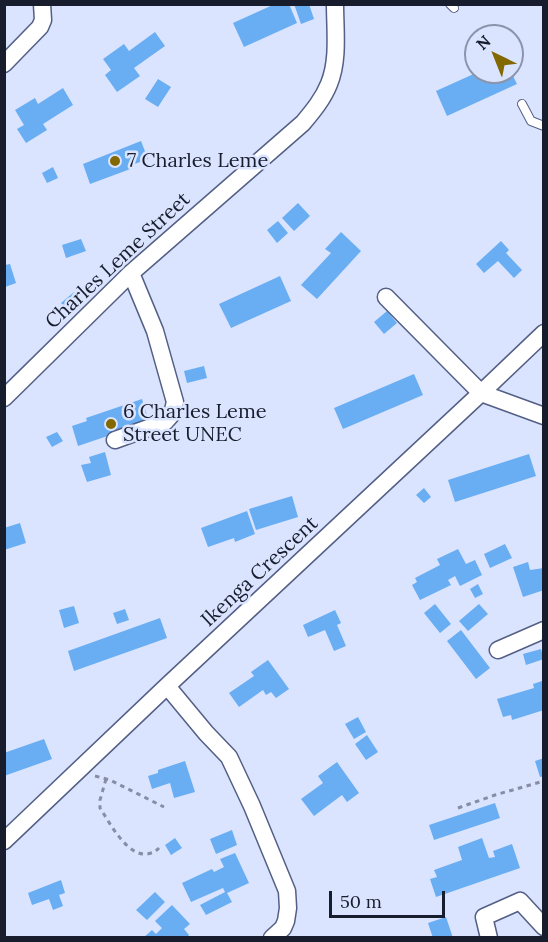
<!DOCTYPE html>
<html>
<head>
<meta charset="utf-8">
<style>
	body { margin:0 }
	#map { position:relative; width:548px; height:942px; overflow:hidden; background:#dae4ff; font-family:Lora,serif }
	canvas { display:block }
	.frame { position:absolute; inset:0; border:6px solid #181d2d; pointer-events:none }
	.north { position:absolute; left:464px; top:24px; width:60px; height:60px; box-sizing:border-box; background:#dae4ff; border:2px solid #8c94ab; border-radius:50%; rotate:317deg; font-size:16px; font-weight:700; line-height:24px; text-align:center; color:#181d2d }
	.north::after { content:''; display:block; margin:auto; width:21px; height:27px; background:#836800; clip-path:polygon(50% 0,100% 100%,50% 72%,0 100%) }
	.scale { position:absolute; left:329px; top:891px; width:116px; height:27px; box-sizing:border-box; border:3px solid #181d2d; border-top:0; padding-left:8px; font-size:18px; line-height:21px; white-space:nowrap; color:#181d2d; -webkit-text-stroke:4px #dae4ff; paint-order:stroke }
</style>
</head>
<body>
<div id="map">
<canvas width="548" height="942"></canvas>
<div class="frame"></div>
<div class="north">N</div>
<div class="scale">50 m</div>
</div>
<script>
const c = document.querySelector('canvas').getContext('2d');
c.lineJoin = 'round';
function fillPath(path, color) { c.fillStyle = color; c.fill(path, 'evenodd'); }
function stroke(path, color, width, dash) { c.strokeStyle = color; c.lineWidth = width; c.lineCap = dash ? 'butt' : 'round'; c.setLineDash(dash || []); c.stroke(path); }
function label(font, color, halo, rows, align = 'center') {
  c.font = font + ' Lora,serif'; c.lineWidth = 5; c.setLineDash([]); c.textBaseline = 'middle'; c.strokeStyle = halo; c.fillStyle = color; for (const [text, x, y, turn = 0] of rows) {
    c.save(); c.translate(x, y); c.rotate((+turn || 0) * Math.PI / 180); c.textAlign = isNaN(turn) ? turn : align; if (halo) c.strokeText(text, 0, 0); c.fillText(text, 0, 0); c.restore();
  }
}
fillPath(new Path2D(`
	M275,4H289L297,23L244,47L233,23Z
	M294,4H309L314,19L301,24Z
	M155,32L165,46L134,68L140,76L117,92L105,75L111,70L103,59L124,44L129,51Z
	M478,72H511L517,84L447,116L436,91Z
	M158,79L171,87L158,107L145,99Z
	M63,88L73,105L43,124L47,130L26,143L17,129L24,125L15,110L35,98L38,104Z
	M141,141L148,159L132,165L133,168L90,184L83,164Z
	M53,167L58,178L47,183L42,173Z
	M298,203L310,216L294,231L282,218Z
	M278,221L288,233L277,243L267,230Z
	M341,232L361,251L317,299L301,285L331,253L325,249Z
	M81,239L86,251L66,258L62,245Z
	M501,241L509,250L506,253L522,270L514,278L498,261L484,273L476,264Z
	M10,264L16,283L5,287V265Z
	M280,276L291,301L231,328L219,304Z
	M74,292L84,303L71,314L61,303Z
	M387,311L397,323L384,334L374,322Z
	M204,366L207,378L187,383L184,371Z
	M414,374L423,395L343,429L334,408Z
	M142,399L149,422L78,446L72,426L87,421L86,418Z
	M57,432L63,441L52,447L46,437Z
	M105,452L111,475L87,482L81,465L91,463L89,457Z
	M529,454L536,476L455,502L448,480Z
	M424,488L431,497L424,503L416,495Z
	M292,496L298,517L256,530L249,509Z
	M247,511L255,534L235,542L234,538L208,547L201,528Z
	M20,523L26,543L4,550V528Z
	M505,544L512,558L490,568L484,554Z
	M458,549L466,564L475,560L482,575L460,586L455,576L448,580L451,585L420,600L412,585L417,582L415,578L440,565L437,559Z
	M528,562L530,570L544,568V590L523,597L513,567Z
	M478,584L483,594L475,598L470,589Z
	M435,604L451,624L440,633L424,613Z
	M479,604L488,614L468,631L459,621Z
	M74,606L79,623L64,628L59,610Z
	M125,609L129,620L117,624L113,613Z
	M335,610L341,623L337,625L346,646L334,651L325,630L308,637L303,625Z
	M160,618L167,638L74,671L68,651Z
	M461,630L490,668L476,679L447,641Z
	M541,649L544,659L526,665L523,654Z
	M268,660L289,689L276,698L271,692L266,695L263,690L239,707L229,693L254,676L251,672Z
	M542,681L544,710L512,720L511,715L503,717L497,699L534,688L533,684Z
	M358,717L366,732L354,739L345,724Z
	M367,735L378,752L366,760L355,744Z
	M44,739L52,759L4,776V753Z
	M544,758V776L540,777L535,761Z
	M185,761L195,792L174,798L170,783L152,789L148,776L158,773V770Z
	M337,762L359,793L347,802L342,795L314,816L301,799L323,783L318,776Z
	M495,803L500,818L434,840L429,825Z
	M232,830L237,845L216,854L210,839Z
	M175,838L182,848L171,855L165,845Z
	M482,838L489,858L495,857L493,851L512,844L520,868L436,897L430,879L437,877L434,870L462,860L458,847Z
	M235,853L249,883L227,893L232,902L206,915L200,905L225,892L223,888L191,902L182,883L212,869L214,872L224,867L220,859Z
	M61,880L65,893L59,895L63,906L53,910L49,899L32,905L28,893Z
	M155,892L165,902L147,920L136,910Z
	M172,905L190,924L184,929L189,935L187,938H143L152,930L156,934L162,928L155,921Z
	M446,917L453,938H433L428,923Z`), '#69adf3');
const service = new Path2D(`
	M450,4L454,8
	M522,104L531,121L544,126`);
const minor = new Path2D(`
	M4,64L40,27L43,20L42,4
	M386,297L481,393L544,416
	M4,398L131,273L303,123C313,111 323,99 329,84C339,60 335,30 335,4
	M115,440L165,422L172,414L175,402L155,331L131,273
	M498,650L544,630
	M167,686L206,733L229,757L252,806L287,891L288,908L286,921L283,928L272,938
	M4,841L167,686L481,393L544,333
	M489,938L484,917L520,901L544,927`);
stroke(service, '#535f85', 10);
stroke(minor, '#535f85', 19);
stroke(new Path2D(`
	M95,776L110,780L164,807
	M106,779L100,800V808C110,823 129,861 151,853C155,852 157,850 159,848
	M458,808L495,795L544,781`), '#868da4', 3, [4.5, 4.5]);
stroke(service, '#fff', 8);
stroke(minor, '#fff', 16);
for (const [x, y, r, color] of [
	[115,161,6,"#836800"],
	[111,424,6,"#836800"]
]) { const dot = new Path2D(); dot.arc(x, y, r, 0, 2 * Math.PI); c.fillStyle = color; c.fill(dot); stroke(dot, '#dae4ff', 2); }
label('20px', '#181d2d', '#dae4ff', [
	["7 Charles Leme",127,161],
	["6 Charles Leme",123,412],
	["Street UNEC",123,435]
], 'left');
label('20px', '#181d2d', '#dae4ff', [
	["Charles Leme Street",118,261,-43],
	["Ikenga Crescent",260,572,-43]
]);
</script>
</body>
</html>
